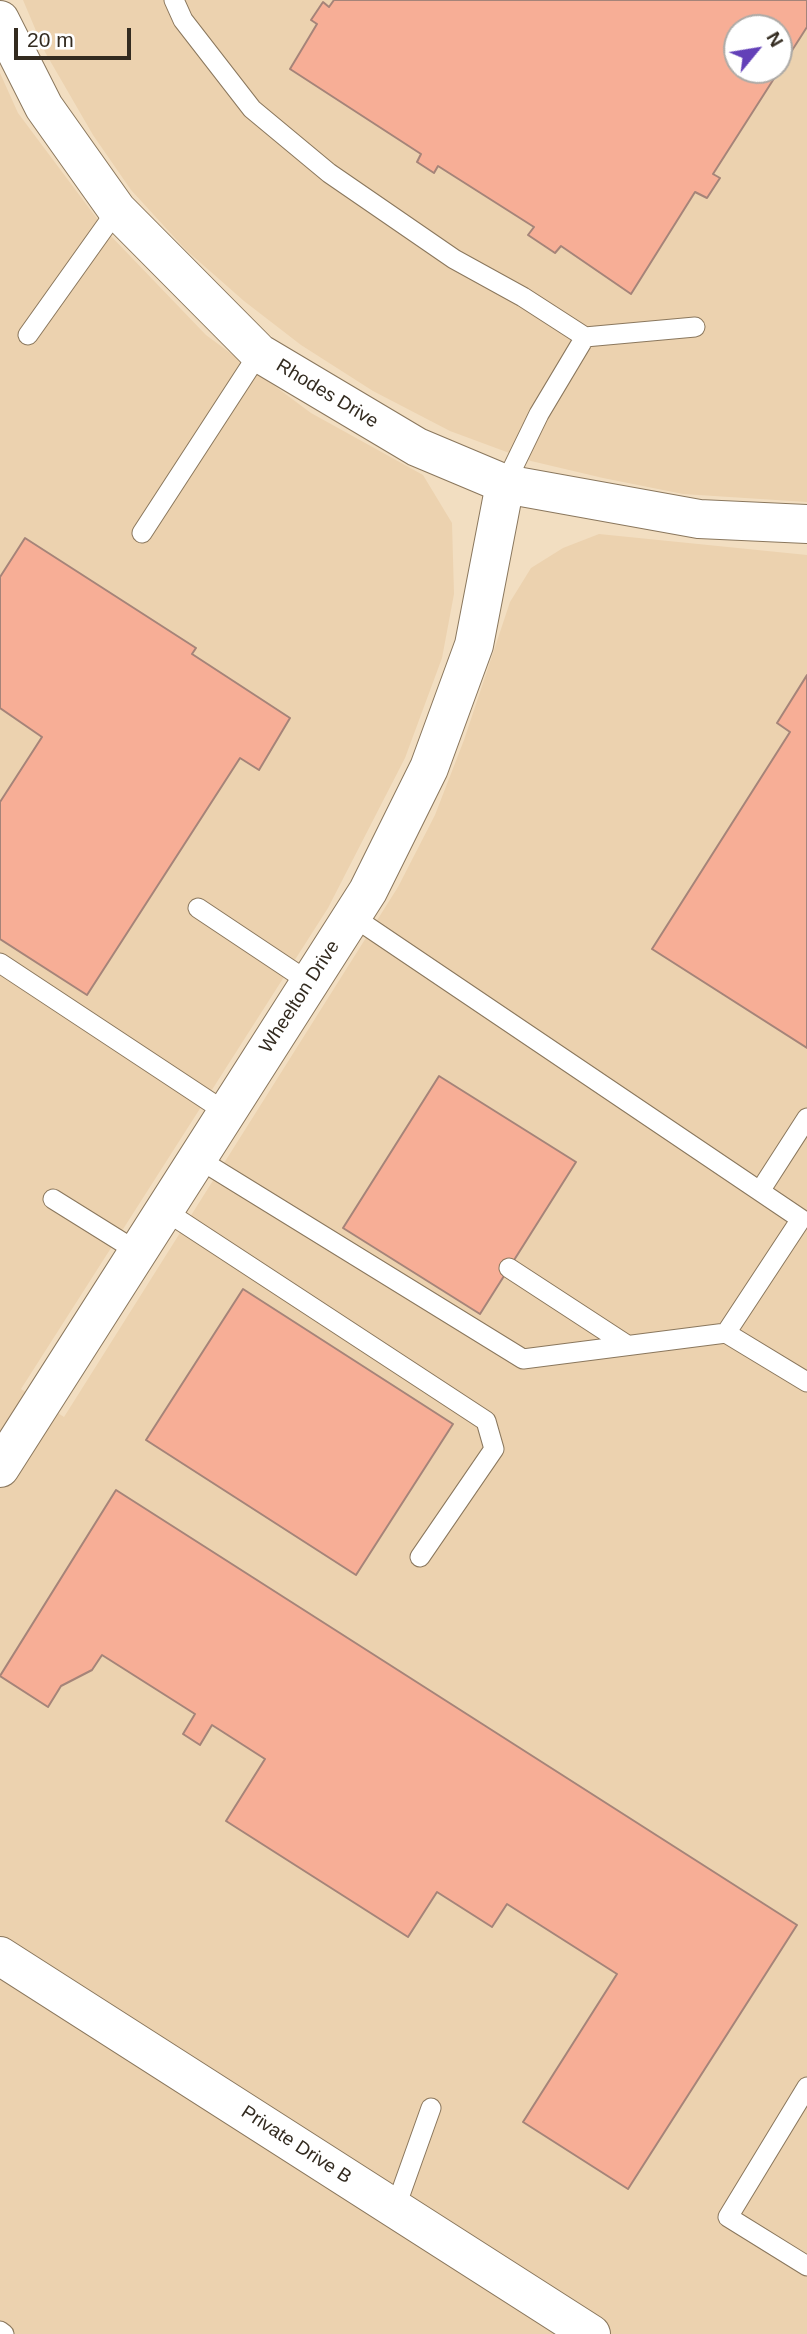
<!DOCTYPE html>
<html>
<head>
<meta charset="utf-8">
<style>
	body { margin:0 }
	#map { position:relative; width:807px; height:2334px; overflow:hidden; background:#f2dec1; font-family:Arial,sans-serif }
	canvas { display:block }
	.north { position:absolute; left:723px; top:14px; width:70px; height:70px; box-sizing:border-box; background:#fff; border:2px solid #adaaa6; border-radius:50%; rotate:60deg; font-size:19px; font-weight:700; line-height:28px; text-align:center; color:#332b20 }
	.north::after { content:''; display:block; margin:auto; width:24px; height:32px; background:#6340b8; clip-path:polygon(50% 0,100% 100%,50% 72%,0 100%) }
	.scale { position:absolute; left:14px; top:28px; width:117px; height:32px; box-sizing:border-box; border:4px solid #332b20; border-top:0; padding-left:9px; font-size:21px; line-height:24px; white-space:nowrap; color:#332b20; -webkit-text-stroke:5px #fff; paint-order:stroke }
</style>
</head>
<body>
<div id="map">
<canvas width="807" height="2334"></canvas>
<div class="north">N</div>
<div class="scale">20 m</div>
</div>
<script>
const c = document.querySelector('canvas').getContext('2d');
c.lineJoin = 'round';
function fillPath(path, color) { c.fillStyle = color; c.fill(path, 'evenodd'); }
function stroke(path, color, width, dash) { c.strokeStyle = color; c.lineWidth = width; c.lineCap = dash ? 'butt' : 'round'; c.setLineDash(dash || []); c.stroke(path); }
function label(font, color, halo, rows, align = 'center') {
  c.font = font + ' Arial,sans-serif'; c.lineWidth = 5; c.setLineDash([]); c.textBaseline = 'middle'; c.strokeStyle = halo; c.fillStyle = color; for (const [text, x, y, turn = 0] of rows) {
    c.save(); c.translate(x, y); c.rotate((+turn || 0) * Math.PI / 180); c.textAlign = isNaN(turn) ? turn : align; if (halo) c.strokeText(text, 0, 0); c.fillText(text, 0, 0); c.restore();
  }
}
fillPath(new Path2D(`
	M23,0H807V502L683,494L603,478L531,461L450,431L373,391L301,345L244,301L186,250L131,190L93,135L45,52ZM737,28H779V70H737Z
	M0,73L18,113L107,232L206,335L311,413L423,475L452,523L454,594L442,658L405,758L328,908L21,1389L64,1417L398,887L435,815L464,740L510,602L531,568L563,548L599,534L807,555V2334H0Z`), '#ecd2af');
const building = new Path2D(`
	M334,0H807V27L713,174L720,178L707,198L695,192L631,294L561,246L555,253L528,235L534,227L438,166L434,173L417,162L421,154L290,69L317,24L311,20L323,2L329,7ZM737,28H779V70H737Z
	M25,538L196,648L192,654L290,718L259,770L240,758L87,995L0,939V802L42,737L0,708V577Z
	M807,675V1048L652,949L790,732L777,723Z
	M439,1076L576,1162L480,1314L343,1228Z
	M243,1289L453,1424L356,1575L146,1440Z
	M116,1490L797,1925L628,2189L523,2122L617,1974L507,1904L492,1927L437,1892L408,1937L226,1821L265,1759L212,1725L200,1745L183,1734L195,1714L102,1655L92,1670L61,1686L48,1707L0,1676Z`);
fillPath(building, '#f7ae96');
stroke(building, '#a58479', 2);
const service = new Path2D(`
	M174,0L183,20L252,109L329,173L454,259L523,297L585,337
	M28,335L117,210
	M505,484L539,414L585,337L695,327
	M142,533L259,353
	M198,908L309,982
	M352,916L801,1219L726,1333
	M0,963L227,1113
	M197,1158L523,1359L726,1333L807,1382
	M760,1191L807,1118
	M53,1199L138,1252
	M164,1210L486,1421L494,1449L420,1557
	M509,1268L627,1345
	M807,2087L728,2217L807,2266
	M395,2209L431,2108
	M0,2331L4,2334`);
const minor = new Path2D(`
	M0,1468L368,891L429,768L474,645L505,484
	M0,1956L591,2334`);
const tertiary = new Path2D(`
	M0,20L44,107L117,210L259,353L417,447L505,484L699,519L807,524`);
stroke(service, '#8a775d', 21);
stroke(minor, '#8a775d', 40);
stroke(tertiary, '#8a775d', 40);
stroke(service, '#fff', 19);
stroke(minor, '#fff', 38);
stroke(tertiary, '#fff', 38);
label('19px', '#332b20', '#fff', [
	["Rhodes Drive",327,394,31],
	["Wheelton Drive",300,997,-57],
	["Private Drive B",296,2145,33]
]);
</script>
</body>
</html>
